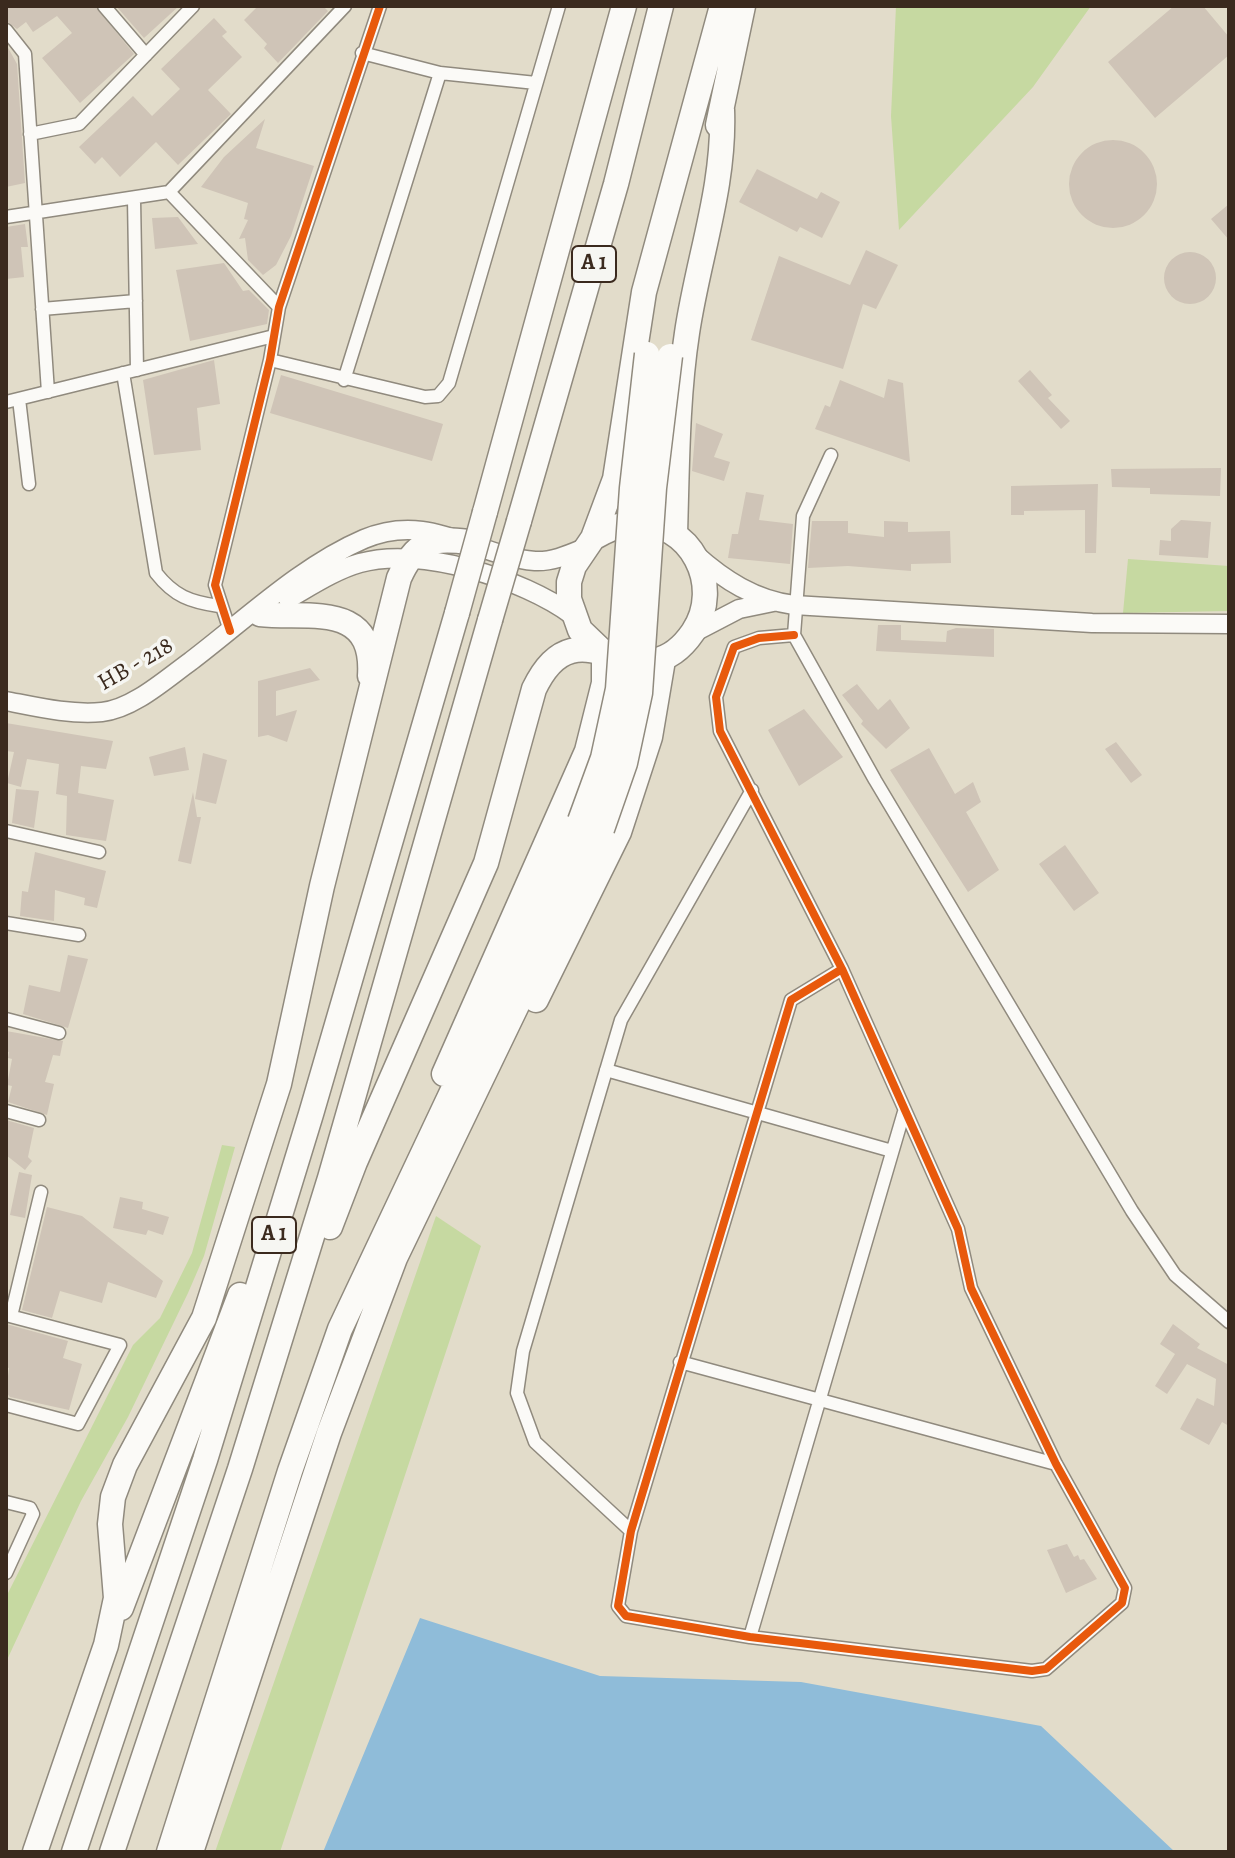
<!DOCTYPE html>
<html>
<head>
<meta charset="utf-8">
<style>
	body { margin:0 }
	#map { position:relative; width:1235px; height:1858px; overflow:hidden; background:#e2dcca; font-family:Alegreya,serif }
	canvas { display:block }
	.frame { position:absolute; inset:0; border:8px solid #3b2a1e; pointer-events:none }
</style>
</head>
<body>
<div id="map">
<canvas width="1235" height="1858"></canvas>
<div class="frame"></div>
</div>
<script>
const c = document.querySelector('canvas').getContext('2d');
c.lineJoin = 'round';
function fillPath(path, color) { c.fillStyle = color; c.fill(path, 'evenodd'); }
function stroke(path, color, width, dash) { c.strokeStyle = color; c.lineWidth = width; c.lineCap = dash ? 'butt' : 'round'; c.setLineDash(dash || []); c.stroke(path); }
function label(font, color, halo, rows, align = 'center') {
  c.font = font + ' Alegreya,serif'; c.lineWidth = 7; c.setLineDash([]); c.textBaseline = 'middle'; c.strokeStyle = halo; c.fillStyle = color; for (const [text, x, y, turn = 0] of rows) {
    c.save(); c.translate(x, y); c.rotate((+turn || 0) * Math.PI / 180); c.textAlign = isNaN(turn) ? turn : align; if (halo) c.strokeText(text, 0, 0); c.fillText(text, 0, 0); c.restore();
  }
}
fillPath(new Path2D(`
	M896,6H1091L1033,87L899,230L891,116Z
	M1128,559L1229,566V611L1123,613Z
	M222,1145L235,1147L204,1256L188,1293L128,1417L81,1501L6,1662V1597L133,1345L160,1318L192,1253Z
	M436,1216L481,1246L280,1852H215Z`), '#c6d9a1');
fillPath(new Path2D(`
	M420,1618L600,1676L801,1682L1041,1726L1175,1852H323Z`), '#8fbcd9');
fillPath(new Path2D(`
	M6,6H95L134,54L80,103L42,58L72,33L57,16L33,32L26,22L17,29L6,21Z
	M116,6H179L144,38Z
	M258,6H323L328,11L278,63L264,48L267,44L244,20Z
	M1174,6H1203L1229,37V55L1155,118L1108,62Z
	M214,18L227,32L222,36L242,57L208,90L231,114L178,165L156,142L120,177L102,157L95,164L79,147L133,96L152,116L180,89L161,69Z
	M6,44L17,64L25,183L6,187Z
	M265,119L256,148L314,166L291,236L276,265L263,275L248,260L245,238L239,239L248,220L244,219L248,203L201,187L224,157Z
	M1069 184a44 44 0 1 1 88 0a44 44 0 1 1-88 0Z
	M757,169L817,199L821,192L840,202L822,238L800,227L797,232L739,202Z
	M1229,204V240L1211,219Z
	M178,217L198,244L155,249L152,218Z
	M25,224L28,247H21L24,277L6,279V227Z
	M866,250L898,265L876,309L863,304L843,369L751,340L779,256L850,285Z
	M1164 278a26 26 0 1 1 52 0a26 26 0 1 1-52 0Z
	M224,263L243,291L249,290L269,310L267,324L190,341L176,270Z
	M214,360L220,404L197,408L201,450L154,455L143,380Z
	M1030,370L1052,395L1048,398L1070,421L1061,429L1018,381Z
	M281,375L443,424L432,461L270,413Z
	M888,379L903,383L910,462L815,429L825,405L830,407L840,380L884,398Z
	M696,423L723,434L714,457L730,462L724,481L692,471Z
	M1221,468L1220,496L1150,494V488L1112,487L1111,469Z
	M1098,484L1096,553H1085V510L1024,511V515H1011V486Z
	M746,492L764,495L759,520L793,524L790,564L728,558L732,534H738Z
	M1181,520L1211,522L1208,558L1159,555L1160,540L1171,541V529Z
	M812,521H848V533L884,537V521L908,522V532L950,531L951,563L911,564V571L848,566L808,568Z
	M878,625H901V640L946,642L947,631L956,628L994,629V657L876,651Z
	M310,668L320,680L276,691V716L297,710L287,742L268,735L258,737V681Z
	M857,684L878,710L890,699L910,728L886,749L861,724L863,721L842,695Z
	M804,709L843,757L799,786L768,730Z
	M6,723L113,741L106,769L81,766L78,793L114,800L106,841L66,835L67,796L56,794L59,764L27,759L21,787L7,783L14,752L6,751Z
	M1116,742L1142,775L1131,783L1105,749Z
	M185,747L189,770L154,776L149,757Z
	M929,748L955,794L973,782L981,802L966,812L999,870L968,892L890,770Z
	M203,753L227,760L216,804L195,799Z
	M16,789L39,791L34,828L12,823Z
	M193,792L197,817H201L191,864L178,861Z
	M1065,845L1099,893L1074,911L1039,864Z
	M35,852L106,871L97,908L84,905L85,898L55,890L54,921L20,916L22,891L28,892Z
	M68,955L88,959L68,1028L23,1014L29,985L60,992Z
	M6,1031L63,1041L60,1056L53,1055L45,1082L54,1084L47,1115L8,1102L12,1086L7,1085L12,1059L8,1058L9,1052L6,1051Z
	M6,1120L34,1128L28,1157L32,1161L25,1170L6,1155Z
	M19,1172L32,1175L25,1218L10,1215Z
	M120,1197L143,1202L142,1209L169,1217L163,1235L148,1230L146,1235L113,1228Z
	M47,1207L82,1216L163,1281L156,1298L108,1282L102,1303L60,1291L52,1318L22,1310Z
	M6,1324L68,1341L63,1358L82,1364L69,1410L10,1397L6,1392L9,1368L6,1367Z
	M1173,1324L1200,1344L1197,1348L1229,1365V1426L1222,1422L1209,1445L1180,1429L1197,1398L1214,1406L1216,1379L1187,1364L1167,1394L1155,1386L1175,1354L1160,1344Z
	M1067,1544L1074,1557L1078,1555L1080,1560L1084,1559L1097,1579L1066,1593L1047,1550Z`), '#cfc4b7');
const street = new Path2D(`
	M104,6L146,55
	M6,30L25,54L48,392
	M362,53L440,73L536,83
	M30,134L79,124L193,6
	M169,192L279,307
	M134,199L137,370
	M6,217L169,192L345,6
	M42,309L136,301
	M270,360L425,397L438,396L449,383L559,6
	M123,373L156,573C174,596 190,602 219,606
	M344,380L440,73
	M19,399L29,484
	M6,402L274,336
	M831,455L803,516L794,635L875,780L1132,1211L1175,1275L1229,1322
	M230,631L215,585L270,360L279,307L380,6
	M794,635L759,638L734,647L716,697L720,731L842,969L958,1229L971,1288L1056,1464L1125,1588L1122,1603L1046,1669L1032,1671L750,1637L626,1616L618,1606L631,1531L791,1000L842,969
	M6,831L99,852
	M6,923L79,935
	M6,1019L59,1033
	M606,1070L892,1151
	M6,1111L39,1120
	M6,1315L120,1345L78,1424L6,1405
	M11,1316L41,1192
	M680,1362L1056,1464
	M6,1502L30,1508L33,1514L6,1573
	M631,1531L535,1442L517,1393L523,1351L621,1020L752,790
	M750,1637L904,1112`);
const secondary = new Path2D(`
	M695,554C724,580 755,600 794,605L1092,623L1229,624
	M288,599C311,586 335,570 360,563C420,546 523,579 572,615
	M691,634L739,609L773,602
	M6,701C37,707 70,715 102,712C133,709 166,679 191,661C245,620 301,566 364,539C430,511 475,556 535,561C553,562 570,554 587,547`);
const highway = new Path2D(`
	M718,125L743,6
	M485,512L624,6
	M519,521L616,184L661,6
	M675,534C677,468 677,398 687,333C698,258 725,187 722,110
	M260,614C305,620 375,599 370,676
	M604,653L580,630L569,599V582L574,566L593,538L615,479L644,292L722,6
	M536,1000L619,832L650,737L663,660
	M444,1074L587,751L604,683V653
	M330,1227L355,1162L486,863L534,689C579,594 639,711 693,632C724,586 691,520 633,523C619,524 605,531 593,538
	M121,1608L240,1295
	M35,1852L106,1645L116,1598L110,1524L113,1497L125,1465L204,1318L279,1084L322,886L399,578C416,541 430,537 468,542
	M74,1852L205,1460L311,1114L457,613
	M112,1852L240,1469L330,1178L490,620
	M169,1852L290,1471L340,1329L580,821
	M191,1852L329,1433L395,1258L602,829`);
stroke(street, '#908a7e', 15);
stroke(secondary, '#908a7e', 21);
stroke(highway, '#908a7e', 27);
stroke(street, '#fbfaf7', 12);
stroke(secondary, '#fbfaf7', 18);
stroke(highway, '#fbfaf7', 24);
const highwayBridge = new Path2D(`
	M457,613L485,512
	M490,620L519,521
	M580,821L603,758L618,689L632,488L647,354
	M602,829L625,763L640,693L654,488L670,356`);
stroke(highwayBridge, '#908a7e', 27, []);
stroke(highwayBridge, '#fbfaf7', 24);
stroke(new Path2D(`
	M230,631L215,585L270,360L279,307L380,6
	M794,635L759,638L734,647L716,697L720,731L842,969L958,1229L971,1288L1056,1464L1125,1588L1122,1603L1046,1669L1032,1671L750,1637L626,1616L618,1606L631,1531L791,1000L842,969`), '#e8590c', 8);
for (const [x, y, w] of [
	[594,264,44],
	[274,1235,44]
]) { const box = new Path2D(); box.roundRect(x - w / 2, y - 18, w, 36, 6); c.fillStyle = '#f6f6f2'; c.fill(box); stroke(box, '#3b2a1e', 2); }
label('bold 22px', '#3b2a1e', null, [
	["A 1",594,264],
	["A 1",274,1235]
]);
label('24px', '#3b2a1e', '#f6f6f2', [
	["HB - 218",136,665,-30]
]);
</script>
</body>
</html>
